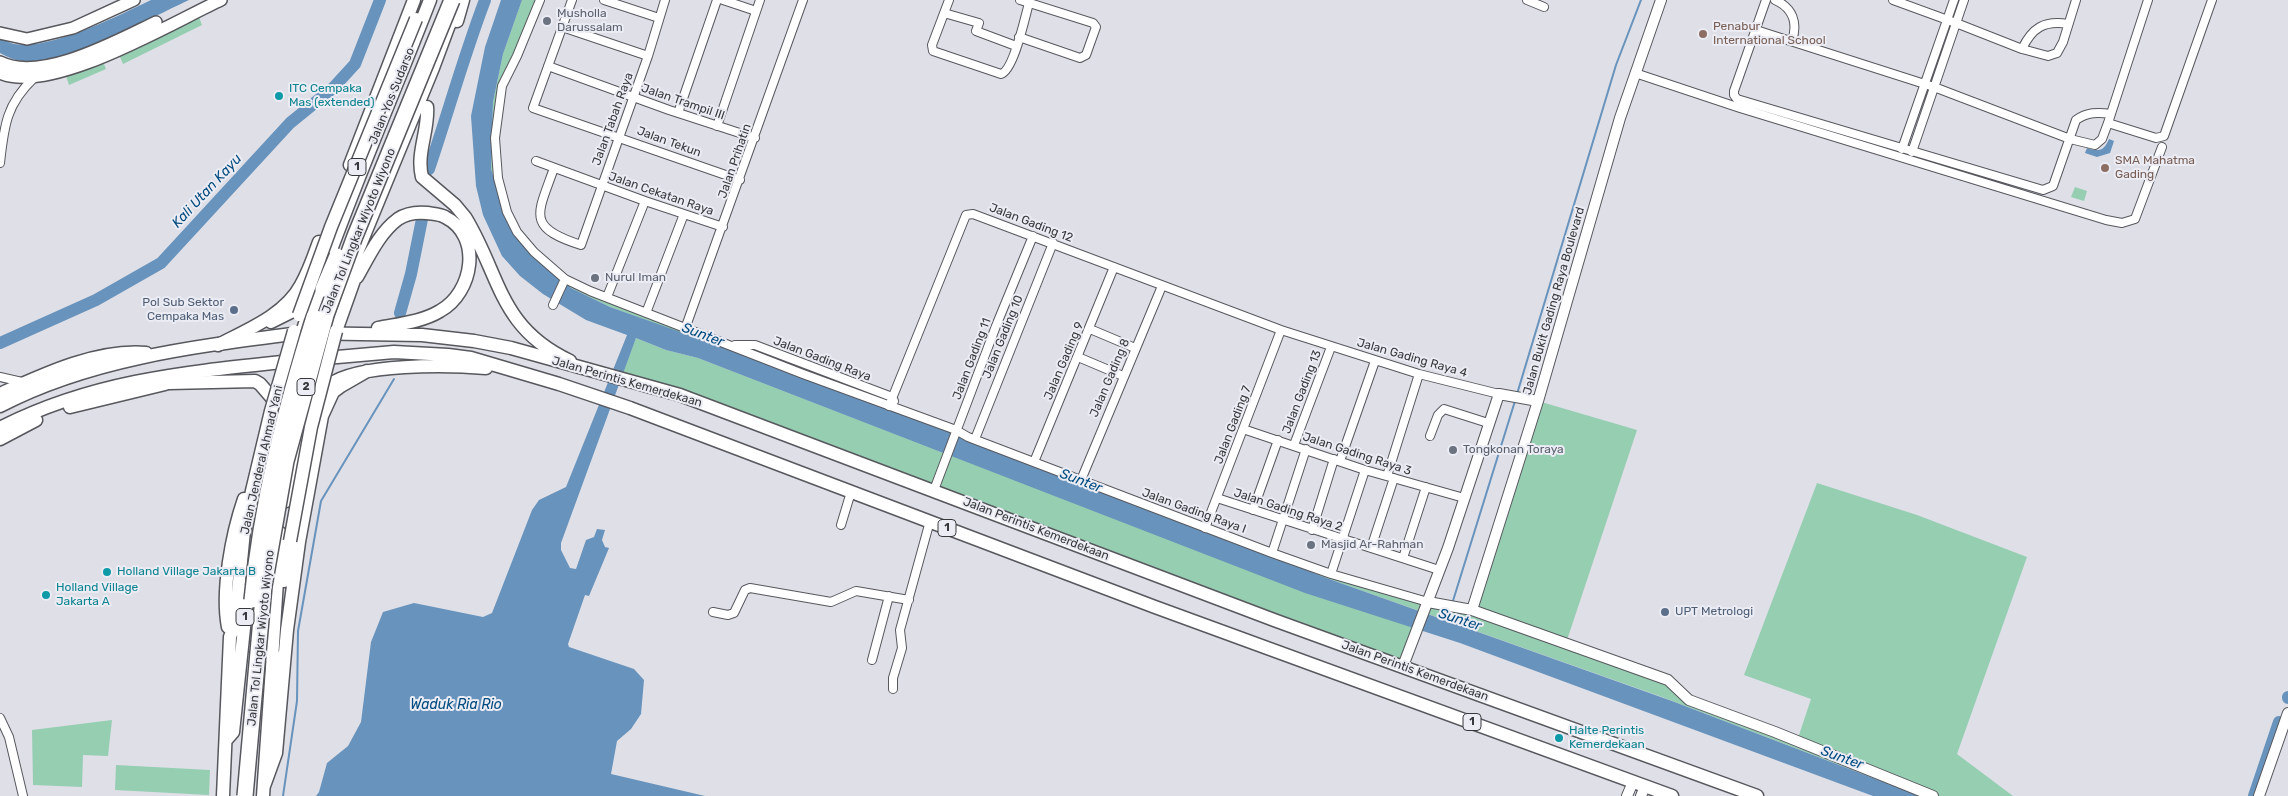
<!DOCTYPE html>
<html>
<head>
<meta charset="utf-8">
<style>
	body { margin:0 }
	canvas { display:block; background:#dedfe7 }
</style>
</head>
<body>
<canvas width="2288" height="796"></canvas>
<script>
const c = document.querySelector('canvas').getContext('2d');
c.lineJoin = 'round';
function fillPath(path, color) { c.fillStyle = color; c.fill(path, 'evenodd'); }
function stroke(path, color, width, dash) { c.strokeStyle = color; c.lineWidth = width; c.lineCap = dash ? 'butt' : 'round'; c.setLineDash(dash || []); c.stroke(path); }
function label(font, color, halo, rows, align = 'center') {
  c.font = font + ' Rubik,sans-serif'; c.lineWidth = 4; c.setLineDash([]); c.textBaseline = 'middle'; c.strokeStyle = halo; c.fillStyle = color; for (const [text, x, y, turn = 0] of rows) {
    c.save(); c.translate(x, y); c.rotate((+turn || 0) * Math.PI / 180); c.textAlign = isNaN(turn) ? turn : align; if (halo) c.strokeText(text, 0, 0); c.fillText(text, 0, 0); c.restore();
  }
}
fillPath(new Path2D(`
	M522,0H540L505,77L496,122L498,178L517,232L565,279L1331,574L1472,610L1538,401L1637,430L1566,643L1668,680L1684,696L1797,741L1811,699L1744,675L1817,483L1917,515L2027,557L1957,754L2013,796H1920L1662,697L1329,579L799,376L610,307L571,288L531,255L512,231L491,169L493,102L503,54Z
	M197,12L202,25L123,64L117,50L101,57L106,69L69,85L64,70L47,65Z
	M2075,187L2087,191L2084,201L2071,197Z
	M636,338L666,350L698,358L1004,476L1417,629L1403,666L620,378Z
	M112,720L108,756L83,755L82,787L33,785L32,730Z
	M116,765L210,770L209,795L115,790Z`), '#96ceb2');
fillPath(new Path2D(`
	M151,0H189C148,19 66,65 22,61C14,60 7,57 0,53V38C4,40 10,43 14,44C52,50 117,16 151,0Z
	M501,0H522L503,54L493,102L491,169L512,231L531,255L571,288L610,307L892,407L1329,579L1672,701L1920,796H1873L1460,643L1305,593L698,358L666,350L636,338L561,543V550L570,568L576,569L586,540L594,537L597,529L605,530L602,540L605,547L609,548L589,596L585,595L568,644L569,647L634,669L644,680L641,714L631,729L617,741L611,774L705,796H316L319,792L327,763L348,746L361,722L371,642L383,612L414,603L483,617L492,613L532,510L539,500L566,487L627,335L586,320L543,294L520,276L502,256L483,215L476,186L471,116L485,47Z
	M2109,139L2114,141L2110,153L2097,157L2085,153L2087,148C2099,152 2104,151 2109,139Z`), '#6893bc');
stroke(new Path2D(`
	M1517,394L1616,65L1641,0
	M1452,604L1515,401
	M1447,623L1450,611
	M283,796L297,701L298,631L321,501L394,379`), '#6893bc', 2);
stroke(new Path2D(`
	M429,169C448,113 464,55 485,0
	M400,313L411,274L422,219
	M0,343L96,300L161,263L290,123L333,88L355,64L380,0
	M2288,698V697
	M2254,796L2279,722`), '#6893bc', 12);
const minor = new Path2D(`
	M540,0L517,56L502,86L495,138L498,178L507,212L517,232L534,252L565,279L590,291L803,374L956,430L968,437L1272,553L1331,574L1428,602
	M572,0L533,108L740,180
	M604,0L659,18
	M723,0L756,11
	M949,0L932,45L933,51L1001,74C1014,70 1025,17 1029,3
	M1527,0L1544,7
	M1766,0L1734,91V95L1737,99L2043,190L2053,186L2076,120C2087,112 2098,112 2111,114
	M1775,0C1793,8 1798,23 1792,41
	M1893,0L1956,23L2022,49L2048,56L2057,53L2063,42L2076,0
	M944,13L979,23L976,31L1016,46
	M562,27L648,56
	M1756,30L1934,87L2070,139L2095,145L2102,139L2108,123L2148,0
	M1019,37L1080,58L1086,55L1096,27L1093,23L1020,0
	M2022,49C2032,28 2044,20 2068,24
	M548,66L669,110L755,138
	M1635,73L1740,108L2106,220L2122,223L2135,219L2162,147
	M678,113L717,0
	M2108,123L2156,138L2164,136L2212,0
	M717,126L760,0
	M1902,149L1954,0
	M1912,152L1964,0
	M536,161L645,201L723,227
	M0,163C4,127 6,104 34,78
	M554,168C538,214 525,227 581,245L648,56L665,0
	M607,297L645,201
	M553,305L565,279
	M646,313L684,214
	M685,329L803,0
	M1090,329L1135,348
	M735,345H755L892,397L894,401
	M1078,357L1123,376
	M0,377L22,382
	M889,406L966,215L973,214L1281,330L1419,374L1499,394
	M1243,429L1365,470L1464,498
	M1430,436L1438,415L1444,409L1488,423
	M975,439L1053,243
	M1294,445L1331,347
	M1340,461L1375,361
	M1034,462L1114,267
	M1387,476L1419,374
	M1081,480L1162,286
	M934,490L996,326L1033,236
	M1217,498L1439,570
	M1253,510L1278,440
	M841,525L851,492
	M1205,528L1281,330
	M1312,530L1334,459
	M1371,548L1394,478
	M1272,553L1306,449
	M1403,558L1426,487
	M1331,574L1365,470
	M713,612L728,615L734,613L745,590L750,588L831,602L856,591L909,600
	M872,660L889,596
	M893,689V678L902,648L900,630L930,521
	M0,718L9,737L23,796`);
const tertiary = new Path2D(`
	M1428,602L1472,610L1668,680L1689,700L1775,732L1933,796
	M1472,610L1538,401L1620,118L1661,0
	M1403,666L1448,548L1499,394L1538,401
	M1627,796L1633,782
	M1641,796L1645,786
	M2259,796L2288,713`);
const secondary = new Path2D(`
	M0,33L27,39L73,28L134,0
	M0,62C41,83 118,40 156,22
	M0,73C50,96 173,22 221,0`);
const primary = new Path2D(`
	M0,394C44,374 97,349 146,353
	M0,406C92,358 199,346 300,333
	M70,407L165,384
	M0,428C94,380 188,372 292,361
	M0,439L36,420`);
const trunk = new Path2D(`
	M457,21L463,0
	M427,107C429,130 416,153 422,177L455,205L465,217C501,276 498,327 570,361
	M350,165L414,0
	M347,277L433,68L449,25L457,15
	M357,277C368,258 379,233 398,219C407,213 417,212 427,213C433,214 440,214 445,217C483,236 473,293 440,311C422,322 398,324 378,328
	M271,322L291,312L306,298
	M336,331L358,269
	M300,333L422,335L474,341L511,348L680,395L1274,620L1757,796
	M218,345C247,330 285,315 301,285C309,271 314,256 319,242
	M292,361L394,352L448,355L471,358L559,384L630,408L1155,607L1672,796
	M169,383L255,381L260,384L279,406
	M305,410C313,401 320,391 329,385C358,363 449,365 486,368
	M286,501L298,442
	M259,503C289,327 366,165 430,0
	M284,581L290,541
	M228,627C221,591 232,534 244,499
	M272,660L280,533
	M226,740L233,732L248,590
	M264,786L276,753L287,630L299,542L322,416L333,392L341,386L367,371
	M223,796L230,637L235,623L244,531L252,491
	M263,796L273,653`);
const motorway = new Path2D(`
	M314,317L323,289`);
stroke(minor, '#57585e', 10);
stroke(tertiary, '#57585e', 12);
stroke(secondary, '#57585e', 14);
stroke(primary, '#57585e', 15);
stroke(trunk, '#57585e', 15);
stroke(motorway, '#57585e', 18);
stroke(minor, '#fff', 8);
stroke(tertiary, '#fff', 10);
stroke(secondary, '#fff', 11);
stroke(primary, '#fff', 12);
stroke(trunk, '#fff', 12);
stroke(motorway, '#fff', 15);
const trunkBridge = new Path2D(`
	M299,315L331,227L416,19
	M252,491L271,411L294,331
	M290,541L311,427L336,331`);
const motorwayBridge = new Path2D(`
	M323,289L337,256
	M252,600C261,503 285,409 314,317
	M245,796L264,586L286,461L326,315L355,236L452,0`);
stroke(trunkBridge, '#57585e', 15, []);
stroke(motorwayBridge, '#57585e', 18, []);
stroke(trunkBridge, '#fff', 12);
stroke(motorwayBridge, '#fff', 15);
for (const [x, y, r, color] of [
	[547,21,5,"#6b7280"],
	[1703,34,5,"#8d6e63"],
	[279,96,5,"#0f9aa8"],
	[2105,168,5,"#8d6e63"],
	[595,278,5,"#6b7280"],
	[234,310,5,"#5c6f8a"],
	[1453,450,5,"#6b7280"],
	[1311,545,5,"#6b7280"],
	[107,572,5,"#0f9aa8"],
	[46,595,5,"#0f9aa8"],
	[1665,612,5,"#5c6f8a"],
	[1559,738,5,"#0f9aa8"]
]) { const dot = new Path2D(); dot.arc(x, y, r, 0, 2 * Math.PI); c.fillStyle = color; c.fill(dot); stroke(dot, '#ebecf4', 2); }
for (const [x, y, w] of [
	[357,167,18],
	[306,387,18],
	[947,528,18],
	[245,617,18],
	[1472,722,18]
]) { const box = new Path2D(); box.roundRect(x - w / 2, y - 8.5, w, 17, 4); c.fillStyle = '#ebecf4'; c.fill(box); stroke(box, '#37383b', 1); }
label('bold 11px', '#37383b', null, [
	["1",357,167],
	["2",306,387],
	["1",947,528],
	["1",245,617],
	["1",1472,722]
]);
label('12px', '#5b616d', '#ebecf4', [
	["Musholla",557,14],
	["Darussalam",557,28],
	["Nurul Iman",605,278],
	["Tongkonan Toraya",1463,450],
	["Masjid Ar-Rahman",1321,545]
], 'left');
label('12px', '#785e54', '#ebecf4', [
	["Penabur",1713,27],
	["International School",1713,41],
	["SMA Mahatma",2115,161],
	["Gading",2115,175]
], 'left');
label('12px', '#0d838f', '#ebecf4', [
	["ITC Cempaka",289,89],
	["Mas (extended)",289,103],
	["Holland Village Jakarta B",117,572],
	["Holland Village",56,588],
	["Jakarta A",56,602],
	["Halte Perintis",1569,731],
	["Kemerdekaan",1569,745]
], 'left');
label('12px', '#37383b', '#ebecf4', [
	["Jalan Yos Sudarso",392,96,-68],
	["Jalan Trampil III",683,102,19],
	["Jalan Tabah Raya",613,119,-70],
	["Jalan Tekun",669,142,20],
	["Jalan Prihatin",735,161,-71],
	["Jalan Cekatan Raya",661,194,19],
	["Jalan Gading 12",1031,223,21],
	["Jalan Tol Lingkar Wiyoto Wiyono",359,231,-68],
	["Jalan Bukit Gading Raya Boulevard",1554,301,-74],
	["Jalan Gading 10",1003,337,-68],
	["Jalan Gading Raya 4",1412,358,16],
	["Jalan Gading Raya",822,359,21],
	["Jalan Gading 11",972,359,-69],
	["Jalan Gading 9",1064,361,-67],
	["Jalan Gading 8",1110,378,-67],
	["Jalan Perintis Kemerdekaan",627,382,16],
	["Jalan Gading 13",1302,392,-69],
	["Jalan Gading 7",1233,425,-69],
	["Jalan Gading Raya 3",1357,454,18],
	["Jalan Jenderal Ahmad Yani",262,460,-77],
	["Jalan Gading Raya 2",1288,510,18],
	["Jalan Gading Raya I",1194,511,20],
	["Jalan Perintis Kemerdekaan",1036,529,21],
	["Jalan Tol Lingkar Wiyoto Wiyono",261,638,-84],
	["Jalan Perintis Kemerdekaan",1415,671,20]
]);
label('12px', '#4e5e75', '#ebecf4', [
	["Pol Sub Sektor",224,303],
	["Cempaka Mas",224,317],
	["UPT Metrologi",1675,612,"left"]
], 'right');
label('italic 14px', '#024b7f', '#ebecf4', [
	["Kali Utan Kayu",207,191,-47],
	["Sunter",703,335,21],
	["Sunter",1081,481,21],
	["Sunter",1460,620,18],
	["Waduk Ria Rio",456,705],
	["Sunter",1842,758,20]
]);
</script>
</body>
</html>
